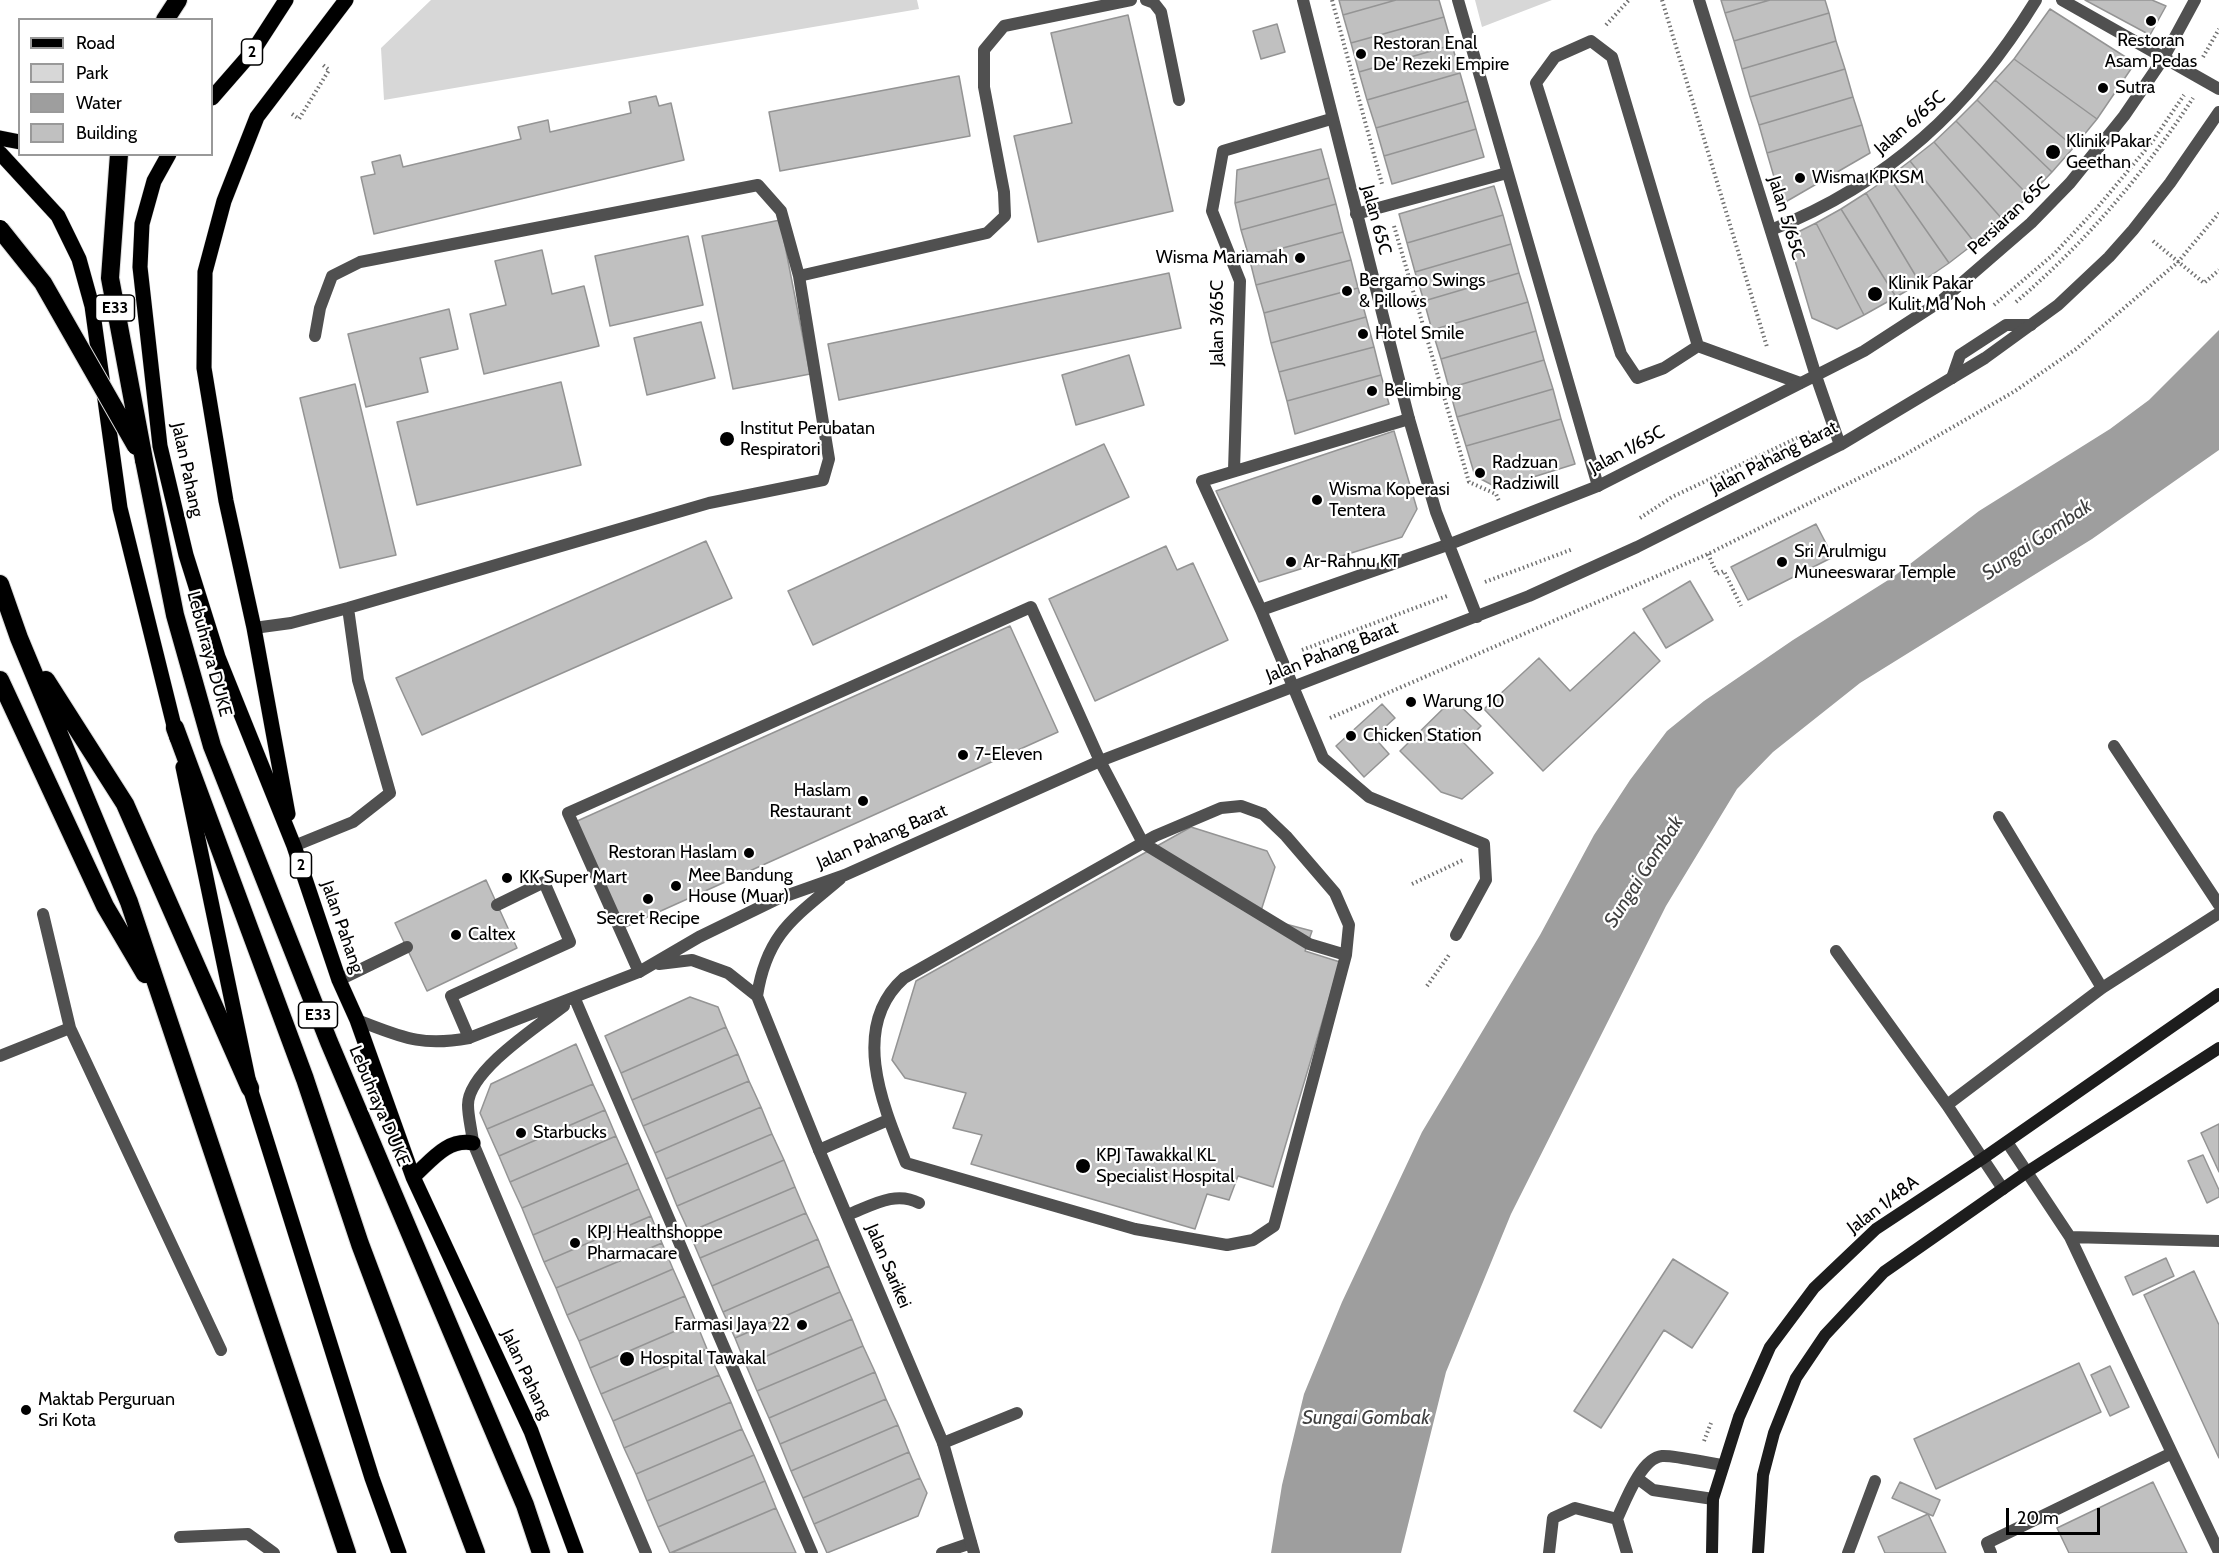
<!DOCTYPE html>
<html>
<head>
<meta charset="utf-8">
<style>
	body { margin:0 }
	#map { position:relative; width:2219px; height:1553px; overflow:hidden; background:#fff; font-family:Cabin,sans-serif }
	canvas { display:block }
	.legend { position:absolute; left:18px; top:18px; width:195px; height:138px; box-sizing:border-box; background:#fff; border:2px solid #999; margin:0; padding:8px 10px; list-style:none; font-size:18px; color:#000 }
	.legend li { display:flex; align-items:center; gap:12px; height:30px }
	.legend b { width:30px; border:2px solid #999 }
	.scale { position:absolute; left:2006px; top:1508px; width:94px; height:27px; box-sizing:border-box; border:3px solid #000; border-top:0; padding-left:8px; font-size:18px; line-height:21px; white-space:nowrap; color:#000; -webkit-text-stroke:4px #fff; paint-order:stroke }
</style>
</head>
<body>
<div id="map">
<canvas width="2219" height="1553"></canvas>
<ul class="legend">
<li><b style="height:8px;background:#000"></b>Road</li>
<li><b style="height:16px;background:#d7d7d7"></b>Park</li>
<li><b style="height:16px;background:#9e9e9e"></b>Water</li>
<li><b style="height:16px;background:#c0c0c0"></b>Building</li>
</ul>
<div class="scale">20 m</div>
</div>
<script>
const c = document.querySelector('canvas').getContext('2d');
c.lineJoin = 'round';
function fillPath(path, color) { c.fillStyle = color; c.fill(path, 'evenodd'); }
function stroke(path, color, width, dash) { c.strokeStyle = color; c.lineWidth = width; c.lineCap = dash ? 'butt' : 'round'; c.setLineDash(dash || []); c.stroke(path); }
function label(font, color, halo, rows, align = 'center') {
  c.font = font + ' Cabin,sans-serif'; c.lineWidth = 4.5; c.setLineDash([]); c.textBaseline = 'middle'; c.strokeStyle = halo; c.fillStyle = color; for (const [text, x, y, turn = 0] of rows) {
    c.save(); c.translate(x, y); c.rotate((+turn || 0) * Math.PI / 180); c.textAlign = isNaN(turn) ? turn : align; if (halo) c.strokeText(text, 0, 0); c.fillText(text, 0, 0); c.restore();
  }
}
fillPath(new Path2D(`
	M431,0H917L919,9L384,100L381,48Z
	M1475,0H1552L1482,27Z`), '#d7d7d7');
fillPath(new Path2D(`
	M2219,330V450L2092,539L1860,683L1773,752L1737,789L1666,906L1511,1214L1446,1372L1401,1553H1271L1282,1485L1304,1394L1342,1302L1422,1132L1540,935L1594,835L1630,780L1667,731L1704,701L1793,640L1893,577L1979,511L2110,429L2149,400Z`), '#9e9e9e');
const building = new Path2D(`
	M1339,0H1396L1343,15Z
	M1396,0H1439L1444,17L1351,43L1343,15Z
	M1721,0H1770L1725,13Z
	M1770,0H1825L1829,13L1734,41L1725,13Z
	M2085,0H2152L2166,6L2150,35Z
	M2050,9L2135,63L2097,119L2014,59Z
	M1829,13L1836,41L1742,69L1734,41Z
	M1128,15L1173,211L1038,242L1014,136L1072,123L1051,33Z
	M1444,17L1452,45L1359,72L1351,43Z
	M1277,24L1285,52L1261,59L1253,31Z
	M1836,41L1845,69L1750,97L1742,69Z
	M1452,45L1460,73L1367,100L1359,72Z
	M2014,59L2097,119L2074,147L1995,80Z
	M1845,69L1853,97L1759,125L1750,97Z
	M1460,73L1468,101L1376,128L1367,100Z
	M959,76L970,136L780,171L769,112Z
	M1995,80L2074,147L2052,172L1977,100Z
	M656,96L659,106L671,103L684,160L374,234L361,177L375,174L372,162L400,155L403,167L521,139L518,127L548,120L550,132L631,113L629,102Z
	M1853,97L1862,125L1767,153L1759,125Z
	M1977,100L2052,172L2029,196L1956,121Z
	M1468,101L1476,129L1384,156L1376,128Z
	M1956,121L2029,196L2003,220L1934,142Z
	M1862,125L1870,153L1782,204L1767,153Z
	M1476,129L1484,157L1392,184L1384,156Z
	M1934,142L2003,220L1975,243L1910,161Z
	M1321,149L1329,178L1235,203L1237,170Z
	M1910,161L1975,243L1949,263L1889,177Z
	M1889,177L1949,263L1920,283L1866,193Z
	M1329,178L1336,204L1241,230L1235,203Z
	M1494,186L1503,215L1407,243L1399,214Z
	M1866,193L1920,283L1896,297L1841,209Z
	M1336,204L1343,232L1249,257L1241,230Z
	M1841,209L1896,297L1864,315L1816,223Z
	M1503,215L1511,244L1415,272L1407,243Z
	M780,220L810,374L733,389L702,236Z
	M1816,223L1864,315L1837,329L1812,318L1788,237Z
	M1343,232L1351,260L1256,285L1249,257Z
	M688,236L703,305L610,326L595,256Z
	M1511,244L1519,273L1424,301L1415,272Z
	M542,250L552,294L584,286L599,346L484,374L470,314L506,305L495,261Z
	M1351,260L1358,288L1264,313L1256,285Z
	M1169,273L1181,328L839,400L828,344Z
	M1519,273L1528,302L1432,330L1424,301Z
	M1358,288L1366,317L1271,343L1264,313Z
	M1528,302L1536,331L1441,359L1432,330Z
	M449,309L458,349L420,358L428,392L366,407L348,334Z
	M1366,317L1374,347L1279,372L1271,343Z
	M701,322L715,378L647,395L634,338Z
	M1536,331L1544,360L1449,388L1441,359Z
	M1374,347L1381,375L1287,401L1279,372Z
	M1129,355L1144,405L1076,425L1062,375Z
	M1544,360L1553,389L1457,417L1449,388Z
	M1381,375L1389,404L1295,434L1287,401Z
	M561,382L581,465L417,505L397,422Z
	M355,384L396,555L340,568L300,398Z
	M1553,389L1561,419L1466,446L1457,417Z
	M1561,419L1575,464L1498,488L1475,476L1466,446Z
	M1394,431L1417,509L1402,537L1259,582L1216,491Z
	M1104,444L1129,497L813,645L788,591Z
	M1816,524L1833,557L1748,600L1731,567Z
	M706,541L732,598L422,735L396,678Z
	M1166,546L1177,570L1193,563L1228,640L1095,701L1049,599Z
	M1690,581L1713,620L1666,648L1643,609Z
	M1010,626L1058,732L623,928L575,822Z
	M1634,632L1660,661L1543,771L1484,709L1539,658L1570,691Z
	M1453,699L1481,726L1464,743L1493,773L1462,799L1441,792L1400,751Z
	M1382,704L1395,718L1374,737L1389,754L1364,777L1336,746Z
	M1191,827L1267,851L1275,867L1259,917L1312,931L1305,951L1340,962L1273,1187L1238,1176L1229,1200L1207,1194L1195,1229L971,1164L982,1135L953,1128L966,1093L905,1078L892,1060L916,981Z
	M486,880L517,948L427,991L395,923Z
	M690,997L718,1007L726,1027L621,1073L605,1036Z
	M726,1027L738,1054L632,1100L621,1073Z
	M576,1044L593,1084L487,1129L480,1113L491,1084Z
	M738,1054L749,1081L643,1126L632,1100Z
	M749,1081L761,1107L655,1153L643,1126Z
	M593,1084L605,1110L499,1156L487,1129Z
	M761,1107L772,1134L666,1179L655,1153Z
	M605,1110L616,1136L510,1182L499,1156Z
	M2219,1124V1172L2201,1133Z
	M772,1134L784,1160L677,1206L666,1179Z
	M616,1136L628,1163L522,1208L510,1182Z
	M2203,1155L2219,1190V1197L2207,1203L2188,1161Z
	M784,1160L795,1187L689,1232L677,1206Z
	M628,1163L639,1189L533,1235L522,1208Z
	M795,1187L806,1213L700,1258L689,1232Z
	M639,1189L651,1216L544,1262L533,1235Z
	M806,1213L818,1239L712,1286L700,1258Z
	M651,1216L662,1243L556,1288L544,1262Z
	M818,1239L829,1266L723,1312L712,1286Z
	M662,1243L673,1269L567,1315L556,1288Z
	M2166,1258L2174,1276L2133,1295L2125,1277Z
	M1673,1259L1728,1293L1692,1348L1664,1330L1601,1428L1574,1411Z
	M829,1266L840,1292L735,1338L723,1312Z
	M673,1269L685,1296L579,1341L567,1315Z
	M2194,1271L2219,1325V1458L2144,1295Z
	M840,1292L852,1319L746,1365L735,1338Z
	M685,1296L696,1322L590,1368L579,1341Z
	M852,1319L863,1346L757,1391L746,1365Z
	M696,1322L707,1349L601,1394L590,1368Z
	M863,1346L875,1372L769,1418L757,1391Z
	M707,1349L719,1375L613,1421L601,1394Z
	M2079,1363L2101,1412L1936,1489L1914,1439Z
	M2110,1366L2129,1407L2110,1416L2091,1375Z
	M875,1372L886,1399L780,1444L769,1418Z
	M719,1375L731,1402L624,1448L613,1421Z
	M886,1399L898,1425L791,1471L780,1444Z
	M731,1402L742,1429L636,1474L624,1448Z
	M898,1425L909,1452L803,1498L791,1471Z
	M742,1429L754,1455L647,1501L636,1474Z
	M909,1452L920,1478L814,1524L803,1498Z
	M754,1455L765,1481L658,1527L647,1501Z
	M920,1478L927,1493L918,1516L827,1553L814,1524Z
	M765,1481L776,1508L670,1553L658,1527Z
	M1900,1482L1940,1500L1933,1516L1892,1498Z
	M2153,1482L2187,1553H2069L2057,1528Z
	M776,1508L796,1553H671Z
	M1928,1514L1946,1553H1885L1878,1537Z`);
fillPath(building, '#c0c0c0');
stroke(building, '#949494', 1.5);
const primary = new Path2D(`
	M212,98L253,51L286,0
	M0,138L20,142
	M0,153L58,216L79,259L92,306L120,508L177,738
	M169,154L154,181L142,224L140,267L160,446L186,555L218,657L294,846L339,980L357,1020L413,1177L531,1431L576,1553
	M183,767L250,1088L372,1478L399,1553
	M288,814L254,628L226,501L204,368L205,272L224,201L257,117L346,0
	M413,1177C431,1161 447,1138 473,1143`);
const motorway = new Path2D(`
	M165,20L178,0
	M144,460L175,615L212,746L329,1042L525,1505L541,1553
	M0,584L19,638L129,902L347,1553
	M0,680L105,906L145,974
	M46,680L125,804L250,1088
	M175,728L305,1079L360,1244L476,1553`);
stroke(primary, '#dbdbdb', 16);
stroke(motorway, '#dbdbdb', 20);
stroke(new Path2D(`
	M1332,0L1382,184
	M1662,0L1767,347
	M1606,25L1629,0
	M2203,57L2219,29
	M292,114L299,119L329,70L323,65
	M1394,226L1469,482L1496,494L1499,501
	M2153,241L2204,283L2219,270
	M2016,302C2085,243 2143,175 2193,98
	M1994,305L2054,254L2097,208L2152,142L2184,95
	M1640,518L1672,497L1812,431
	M1708,554L1717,574L1724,571L1741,606
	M1485,582L1573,549
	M1302,650L1447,596
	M1330,718L1708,554L1901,457L2015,391L2076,349L2178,262L2219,213
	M1412,884L1463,860
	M1427,986L1449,955
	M1704,1441L1711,1423`), '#727272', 4, [1.5, 3]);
stroke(new Path2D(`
	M1146,0L1154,3L1161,12L1179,100
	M1458,0L1598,486
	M2062,0L2219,89
	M1591,41L1612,57L1698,346L1664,368L1637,378L1621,354L1536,83L1555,57Z
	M1356,214L1507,173
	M1771,230C1889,183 1970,108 2036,0
	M799,276L987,233L1005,216L1004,192L984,87V50L1004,26L1131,0
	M1698,346L1800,383
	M1952,378L1960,355L2006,325H2031
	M1409,419L1202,481L1261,610L1323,758L1369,797L1484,844L1486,880L1456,935
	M1234,470L1240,281L1212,211L1223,151L1331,119
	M1261,610L1450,544
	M254,628L291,623L348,608L709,503L823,480L829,459L799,276L781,211L758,185L360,262L332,276L320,308L315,336
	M2114,746L2219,905
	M1241,806L1263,814L1286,836L1335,893L1349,925L1346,955L1274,1226L1253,1240L1227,1245L1135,1229L906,1163C883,1106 849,1027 904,978L1155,836L1221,808Z
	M1999,817L2102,988
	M294,846L353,822L390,793L358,680L348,608
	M43,914L70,1028
	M1836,951L1947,1105L2003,1189
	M639,972L568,813L1031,607L1100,761L1143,843L1309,944L1346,955
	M339,980L407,947
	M575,999L812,1553
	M469,1038L451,996L570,942L544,882L497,905
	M0,1056L70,1028L221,1350
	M1947,1105L2102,988L2219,913
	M2007,1142L2070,1237L2172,1453
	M819,1150L888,1120
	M847,1215C871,1206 895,1190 919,1203
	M2070,1237L2219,1241
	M943,1443L1017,1413
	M1637,1478L1653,1490L1713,1499
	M180,1537L248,1534L274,1553
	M942,1553L971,1543
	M1549,1553L1553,1518L1575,1508L1617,1519
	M1627,1553L1617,1519C1625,1502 1641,1458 1662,1456C1674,1455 1707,1463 1722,1465
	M1848,1553L1875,1481
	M1991,1553L1987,1543L2172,1453L2219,1552`), '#505050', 12);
stroke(new Path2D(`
	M1303,0L1409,419L1436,512L1477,617
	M1699,0L1816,376L1840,445
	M1450,544L1598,486L1864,351L1941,301L2031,223L2070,183L2124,116L2163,59L2195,0
	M659,964L692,960L728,973L757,996L819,1150L943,1443L974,1553
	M757,996C767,933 794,918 840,879
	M564,1006C538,1026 468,1071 468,1105C468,1117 472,1131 473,1143L646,1553
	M357,1020C402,1037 420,1047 469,1038L639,972L699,937L777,899L845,875L1100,761L1529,596L1637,547L1840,445L1985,358L2058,305L2109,257L2133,230L2170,183L2219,112`), '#505050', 12);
stroke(new Path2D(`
	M1712,1553L1713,1499L1739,1417L1770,1347L1814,1288L1876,1229L1982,1159L2219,994
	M1758,1553L1763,1475L1774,1433L1796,1378L1825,1335L1884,1272L2027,1172L2219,1048`), '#1d1d1d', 12);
stroke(primary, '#000', 15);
stroke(motorway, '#000', 18);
const motorwayBridge = new Path2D(`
	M119,154L110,278L144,460
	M0,229L43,283L136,446`);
stroke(motorwayBridge, '#dbdbdb', 20, []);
stroke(motorwayBridge, '#000', 18);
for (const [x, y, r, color] of [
	[2151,21,6,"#000"],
	[1361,54,6,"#000"],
	[2103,88,6,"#000"],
	[2053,152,8,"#000"],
	[1800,178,6,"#000"],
	[1300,258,6,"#000"],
	[1347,291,6,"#000"],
	[1875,294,8,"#000"],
	[1363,334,6,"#000"],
	[1372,391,6,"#000"],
	[727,439,8,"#000"],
	[1480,473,6,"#000"],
	[1317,500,6,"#000"],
	[1291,562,6,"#000"],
	[1782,562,6,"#000"],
	[1411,702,6,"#000"],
	[1351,736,6,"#000"],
	[963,755,6,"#000"],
	[863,801,6,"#000"],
	[749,853,6,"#000"],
	[507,878,6,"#000"],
	[676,886,6,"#000"],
	[648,899,6,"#000"],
	[456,935,6,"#000"],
	[521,1133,6,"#000"],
	[1083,1166,8,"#000"],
	[575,1243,6,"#000"],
	[802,1325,6,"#000"],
	[627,1359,8,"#000"],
	[26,1410,6,"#000"]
]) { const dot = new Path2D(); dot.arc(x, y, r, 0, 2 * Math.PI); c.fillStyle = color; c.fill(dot); stroke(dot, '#fff', 2); }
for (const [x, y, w] of [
	[252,52,21],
	[115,308,39],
	[301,865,21],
	[318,1015,39]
]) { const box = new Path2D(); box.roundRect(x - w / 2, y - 13, w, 26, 4.5); c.fillStyle = '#fff'; c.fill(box); stroke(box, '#000', 1.5); }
label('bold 16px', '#000', null, [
	["2",252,52],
	["E33",115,308],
	["2",301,865],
	["E33",318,1015]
]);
label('18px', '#000', '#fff', [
	["Restoran",2151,41,"center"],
	["Asam Pedas",2151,62,"center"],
	["Restoran Enal",1373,44],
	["De' Rezeki Empire",1373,65],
	["Sutra",2115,88],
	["Klinik Pakar",2066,142],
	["Geethan",2066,163],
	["Wisma KPKSM",1812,178],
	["Wisma Mariamah",1288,258,"right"],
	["Bergamo Swings",1359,281],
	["& Pillows",1359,302],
	["Klinik Pakar",1888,284],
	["Kulit Md Noh",1888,305],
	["Hotel Smile",1375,334],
	["Belimbing",1384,391],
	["Institut Perubatan",740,429],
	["Respiratori",740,450],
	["Radzuan",1492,463],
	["Radziwill",1492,484],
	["Wisma Koperasi",1329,490],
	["Tentera",1329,511],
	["Sri Arulmigu",1794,552],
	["Muneeswarar Temple",1794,573],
	["Ar-Rahnu KT",1303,562],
	["Warung 10",1423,702],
	["Chicken Station",1363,736],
	["7-Eleven",975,755],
	["Haslam",851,791,"right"],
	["Restaurant",851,812,"right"],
	["Restoran Haslam",737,853,"right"],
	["Mee Bandung",688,876],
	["House (Muar)",688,897],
	["KK Super Mart",519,878],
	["Secret Recipe",648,919,"center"],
	["Caltex",468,935],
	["Starbucks",533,1133],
	["KPJ Tawakkal KL",1096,1156],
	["Specialist Hospital",1096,1177],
	["KPJ Healthshoppe",587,1233],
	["Pharmacare",587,1254],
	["Farmasi Jaya 22",790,1325,"right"],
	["Hospital Tawakal",640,1359],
	["Maktab Perguruan",38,1400],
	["Sri Kota",38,1421]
], 'left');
label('18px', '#000', '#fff', [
	["Jalan 6/65C",1910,123,-41],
	["Persiaran 65C",2009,216,-43],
	["Jalan 5/65C",1786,218,73],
	["Jalan 65C",1376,220,75],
	["Jalan 3/65C",1218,323,-90],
	["Jalan 1/65C",1627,450,-28],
	["Jalan Pahang Barat",1774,458,-27],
	["Jalan Pahang",187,470,78],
	["Jalan Pahang Barat",1332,652,-21],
	["Lebuhraya DUKE",209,654,75],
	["Jalan Pahang Barat",882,837,-23],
	["Jalan Pahang",342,927,71],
	["Lebuhraya DUKE",379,1106,67],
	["Jalan 1/48A",1883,1205,-37],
	["Jalan Sarikei",888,1266,67],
	["Jalan Pahang",526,1374,65]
]);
label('italic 20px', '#3f3f3f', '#fff', [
	["Sungai Gombak",2037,540,-34],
	["Sungai Gombak",1644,872,-57],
	["Sungai Gombak",1366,1418]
]);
</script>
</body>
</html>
